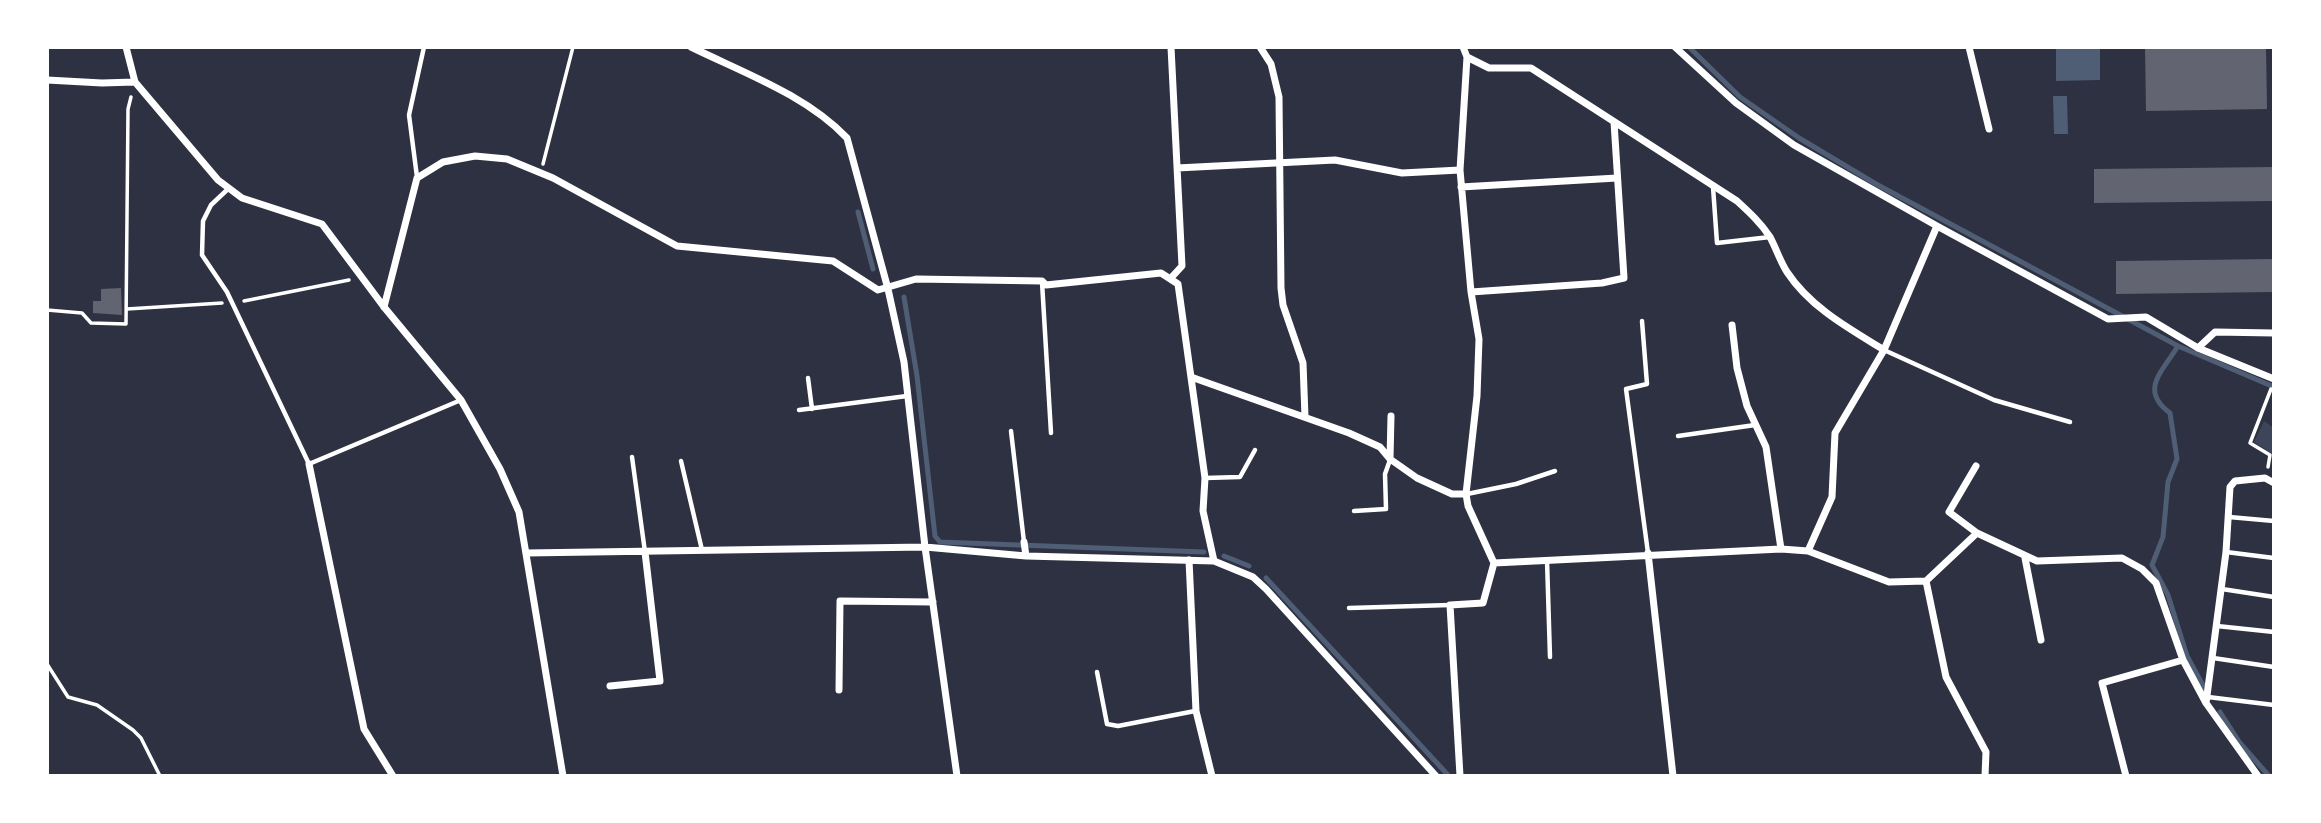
<!DOCTYPE html>
<html>
<head>
<meta charset="utf-8">
<style>
	body { margin:0 }
	#map { position:relative; width:2321px; height:823px; overflow:hidden; background:#2d3142; font-family:"IBM Plex Sans",sans-serif }
	canvas { display:block }
	.frame { position:absolute; inset:0; border:49px solid #fff; pointer-events:none }
</style>
</head>
<body>
<div id="map">
<canvas width="2321" height="823"></canvas>
<div class="frame"></div>
</div>
<script>
const c = document.querySelector('canvas').getContext('2d');
c.lineJoin = 'round';
function fillPath(path, color) { c.fillStyle = color; c.fill(path, 'evenodd'); }
function stroke(path, color, width, dash) { c.strokeStyle = color; c.lineWidth = width; c.lineCap = dash ? 'butt' : 'round'; c.setLineDash(dash || []); c.stroke(path); }
fillPath(new Path2D(`
	M2264,421L2274,428V455L2254,442Z`), '#3c4559');
fillPath(new Path2D(`
	M2056,47H2100V80L2056,81Z
	M2053,96H2067L2068,134H2054Z`), '#4f5d75');
stroke(new Path2D(`
	M1689,47L1740,97L1799,138L1876,184L2178,346L2274,387
	M858,212L873,269
	M904,297L917,376L935,536L940,542L1204,552
	M2178,346C2162,372 2139,390 2170,413L2177,459L2168,482L2163,537L2152,565L2168,595L2187,656L2205,689
	M1224,556L1249,566
	M1266,578L1448,775
	M2220,712L2240,743L2269,776`), '#4f5d75', 5);
fillPath(new Path2D(`
	M2145,47H2266L2267,109L2146,111Z
	M2274,167V201L2094,203V169Z
	M2274,259V292L2116,294V261Z
	M121,288L122,315L93,313V301H101V289Z`), '#626471');
stroke(new Path2D(`
	M543,164L573,47
	M244,301L349,280
	M127,309L222,303
	M47,310L82,313L91,323L126,324L128,109L131,97
	M2268,467L2270,455L2250,443L2271,389
	M47,664L68,697L97,705L133,730L141,738L160,776`), '#fff', 3.5);
stroke(new Path2D(`
	M417,177L409,115L424,47
	M1713,187L1717,243L1770,237
	M228,189L211,205L203,221L202,255L227,292L309,464L461,400
	M1042,282L1051,433
	M1642,321L1647,384L1626,389L1648,553
	M1884,350L1994,400L2070,422
	M808,378L812,409
	M799,410L907,396
	M1011,431L1024,542
	M1678,436L1755,425
	M632,457L645,552
	M681,461L702,550
	M1205,478L1240,477L1255,450
	M1467,494L1516,484L1555,471
	M1354,511L1386,509L1385,474L1390,460
	M2229,517L2274,521
	M2226,552L2274,558
	M1547,560L1550,657
	M2222,589L2274,597
	M1349,608L1450,605
	M2217,626L2274,632
	M2213,658L2274,667
	M1097,672L1107,724L1118,726L1195,711
	M2208,697L2274,705`), '#fff', 4.5);
stroke(new Path2D(`
	M126,47L135,82L218,180L242,198L322,224L384,307L461,400L500,469L519,512L563,776
	M691,47C744,73 806,95 847,138L888,289L904,362L925,547L957,776
	M1260,47L1271,64L1279,97L1281,288L1283,305L1303,363L1305,417
	M1463,47L1467,57L1460,170L1471,292L1479,339L1477,396L1466,494L1468,506L1494,563
	M1675,47L1736,103L1794,145L1937,226L2108,319L2146,317L2198,348L2274,379
	M1969,47L1989,129
	M1467,57L1489,68H1531L1737,201C1749,212 1761,223 1770,237C1776,248 1780,261 1787,272C1810,307 1848,328 1884,350
	M47,80L102,83L135,82
	M1177,168L1335,160L1402,173L1460,170
	M1461,187L1617,178
	M1170,279L1182,266L1171,47
	M1471,292L1602,283L1624,278L1614,122
	M384,307L417,178L443,162L475,156L507,159L553,178L677,246L833,261L878,290L916,279L1042,281L1046,285L1161,273L1178,284L1205,478L1203,511L1214,561
	M1732,325L1737,368L1747,406L1766,447L1781,549
	M2198,348L2215,332L2274,333
	M1191,377L1349,433L1380,447L1390,459L1417,478L1452,494H1466
	M1390,459L1391,416
	M309,464L364,729L393,776
	M1976,466L1949,512L1977,533
	M1024,542L1026,556
	M1808,551L1832,497L1835,433L1884,350L1937,226
	M526,553L925,547L1026,556L1214,561L1253,577L1266,589L1436,776
	M1648,553L1673,776
	M2025,558L2041,640
	M1189,560L1196,711L1212,776
	M1926,581L1946,677L1986,752L1985,776
	M610,686L660,681L645,552
	M839,690L840,601L933,602
	M2206,703L2226,552L2230,487L2235,481L2265,478L2274,483
	M1460,776L1450,605L1483,603L1494,563L1781,549L1808,551L1889,582L1926,581L1977,533L2037,561L2122,558L2142,569L2156,583L2183,660L2206,703L2258,776
	M2126,776L2102,683L2183,660`), '#fff', 7);
</script>
</body>
</html>
